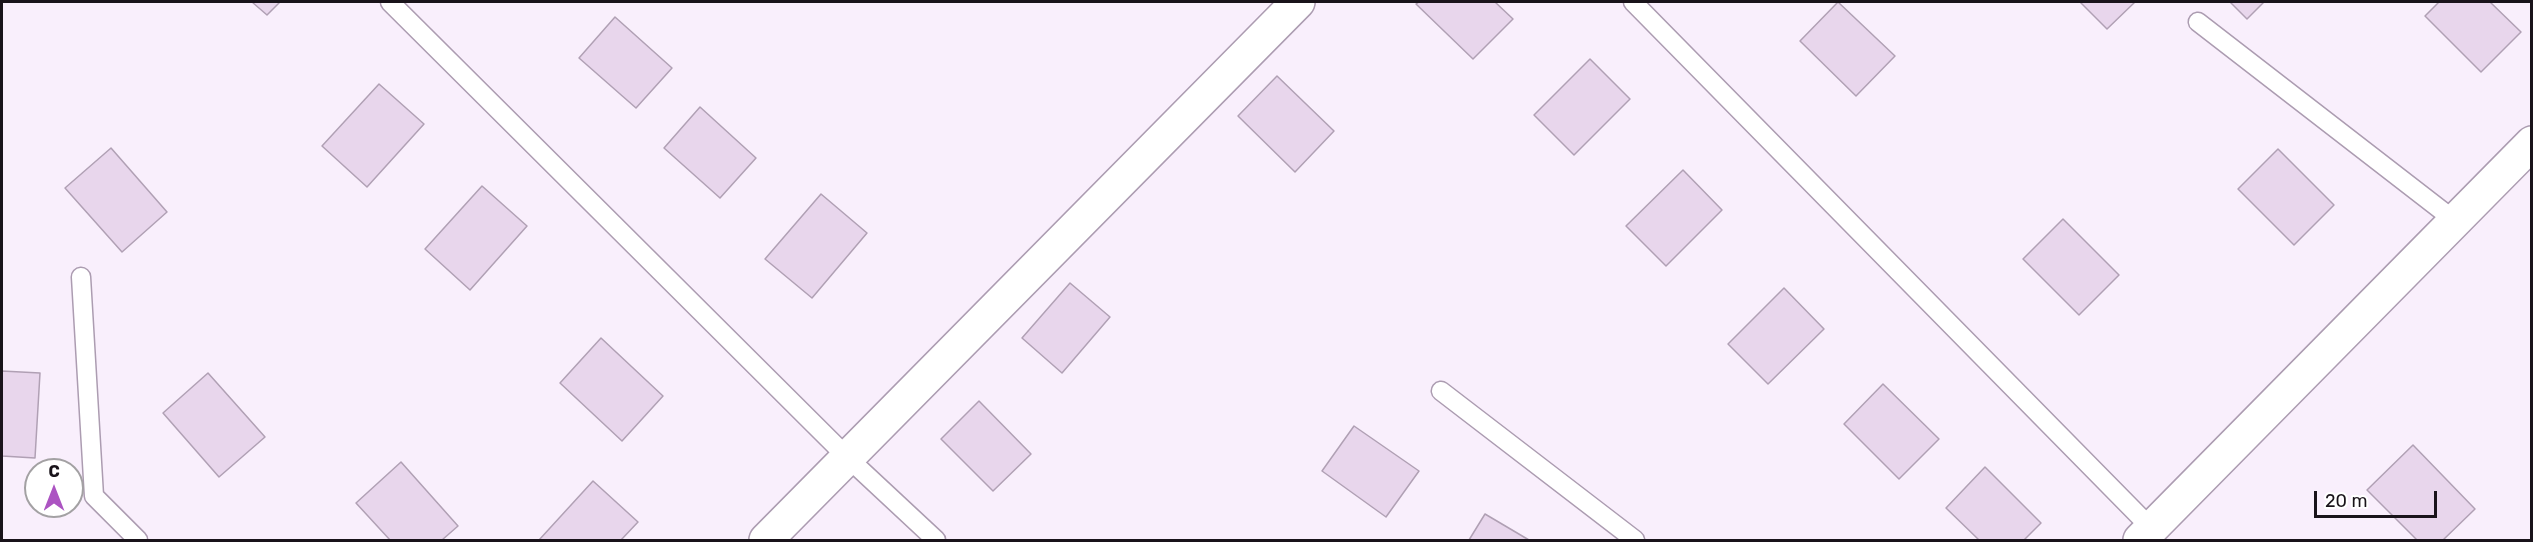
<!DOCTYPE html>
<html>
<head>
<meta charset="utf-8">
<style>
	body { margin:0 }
	#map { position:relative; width:2533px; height:542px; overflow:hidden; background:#f9effc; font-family:Rubik,sans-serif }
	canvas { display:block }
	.frame { position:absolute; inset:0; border:3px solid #19131a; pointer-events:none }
	.north { position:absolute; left:24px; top:458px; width:60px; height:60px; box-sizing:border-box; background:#fff; border:2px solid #a3a1a3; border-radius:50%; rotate:0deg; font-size:16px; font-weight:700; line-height:24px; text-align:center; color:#19131a }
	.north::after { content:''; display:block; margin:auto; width:21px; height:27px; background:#ac54c2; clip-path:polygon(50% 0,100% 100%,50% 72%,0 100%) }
	.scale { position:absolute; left:2314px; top:491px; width:123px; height:27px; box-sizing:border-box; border:3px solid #19131a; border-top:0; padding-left:8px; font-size:18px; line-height:21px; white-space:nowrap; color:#19131a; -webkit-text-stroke:4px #fff; paint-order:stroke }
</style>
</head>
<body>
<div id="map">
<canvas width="2533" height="542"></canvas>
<div class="frame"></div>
<div class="north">С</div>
<div class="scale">20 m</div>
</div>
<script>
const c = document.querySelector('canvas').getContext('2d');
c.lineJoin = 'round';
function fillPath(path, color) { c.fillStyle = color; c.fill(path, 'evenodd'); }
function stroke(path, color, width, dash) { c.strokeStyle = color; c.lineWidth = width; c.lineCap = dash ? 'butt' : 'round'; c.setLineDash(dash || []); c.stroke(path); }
const building = new Path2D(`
	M252,2H280L267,15Z
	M1419,2H1495L1513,19L1473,59L1416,4Z
	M1838,2L1895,56L1856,96L1800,41Z
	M2080,2H2135L2107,29Z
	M2230,2H2264L2247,19Z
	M2439,2H2490L2521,32L2481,72L2425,16Z
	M615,17L672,68L636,108L579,58Z
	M1590,59L1630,99L1574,155L1534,115Z
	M1277,76L1334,131L1295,172L1238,116Z
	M379,84L424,124L367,187L322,146Z
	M700,107L756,158L720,198L664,148Z
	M111,148L167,212L122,252L65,188Z
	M2278,149L2334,205L2294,245L2238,189Z
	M1683,170L1722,210L1666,266L1626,226Z
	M482,186L527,226L470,290L425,249Z
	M821,194L867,233L812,298L765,259Z
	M2063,219L2119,275L2079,315L2023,259Z
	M1070,283L1110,317L1062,373L1022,338Z
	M1784,288L1824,329L1768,384L1728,344Z
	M601,338L663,396L622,441L560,383Z
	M2,371L40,373L35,458L2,456Z
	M208,373L265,437L219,477L163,413Z
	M1883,384L1939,439L1899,479L1844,424Z
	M979,401L1031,454L993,491L941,439Z
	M1354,426L1419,471L1386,517L1322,471Z
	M2413,445L2475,509L2443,540H2417L2367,490Z
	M401,462L458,526L442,540H390L356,503Z
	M1985,467L2041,523L2024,540H1979L1946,508Z
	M593,481L638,522L621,540H539Z
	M1485,514L1529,540H1469Z`);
fillPath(building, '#e8d6ec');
stroke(building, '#b0a0b4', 1.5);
const lane = new Path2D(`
	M390,2L848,458L936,540
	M1633,2L2152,529
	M2198,22L2454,220
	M81,277L94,496L138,540
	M1441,391L1635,540`);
const street = new Path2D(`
	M766,540L1298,2
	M2140,540L2532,143`);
stroke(lane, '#ac9cb1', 21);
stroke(street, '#ac9cb1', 36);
stroke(lane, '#fff', 18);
stroke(street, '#fff', 33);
</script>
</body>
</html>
